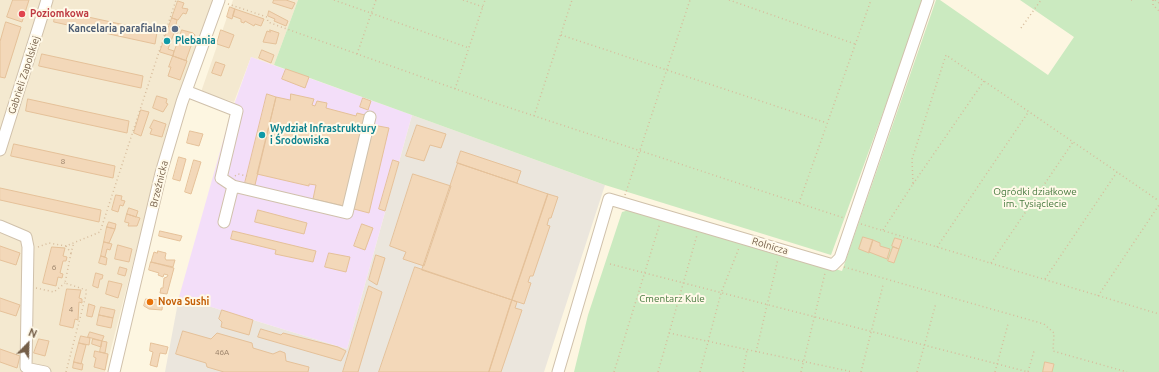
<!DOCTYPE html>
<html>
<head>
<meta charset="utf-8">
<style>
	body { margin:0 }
	#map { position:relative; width:1159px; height:372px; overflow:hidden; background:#fdf6e1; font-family:Ubuntu,sans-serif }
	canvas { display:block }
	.north { position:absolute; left:8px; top:324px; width:40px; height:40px; -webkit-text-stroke:3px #fff9e8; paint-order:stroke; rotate:23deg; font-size:11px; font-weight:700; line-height:16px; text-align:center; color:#745e48 }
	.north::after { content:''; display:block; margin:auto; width:14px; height:18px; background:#745e48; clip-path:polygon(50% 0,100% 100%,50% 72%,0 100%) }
</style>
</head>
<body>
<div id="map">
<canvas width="1159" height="372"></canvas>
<div class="north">N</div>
</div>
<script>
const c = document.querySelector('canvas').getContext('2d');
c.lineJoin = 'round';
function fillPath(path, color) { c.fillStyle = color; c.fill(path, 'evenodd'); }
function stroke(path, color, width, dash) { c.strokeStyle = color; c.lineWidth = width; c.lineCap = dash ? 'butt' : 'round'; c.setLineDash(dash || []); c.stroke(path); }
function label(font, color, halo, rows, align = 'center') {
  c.font = font + ' Ubuntu,sans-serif'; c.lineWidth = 4; c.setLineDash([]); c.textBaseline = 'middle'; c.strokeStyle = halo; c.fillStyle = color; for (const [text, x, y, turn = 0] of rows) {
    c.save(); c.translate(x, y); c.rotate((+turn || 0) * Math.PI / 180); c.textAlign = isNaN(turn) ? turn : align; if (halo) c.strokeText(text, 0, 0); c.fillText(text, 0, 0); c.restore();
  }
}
fillPath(new Path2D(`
	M0,0H213L169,123L105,372H0Z
	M233,0H298L274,65L251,57L234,102L201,92Z`), '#f4e9d0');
fillPath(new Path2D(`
	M412,115L605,185L544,372H165L179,297L347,349Z`), '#ebe6dd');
fillPath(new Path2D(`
	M251,57L412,115L347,349L179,297L230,116Z`), '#f3def9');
fillPath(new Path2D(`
	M298,0H924L831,255L605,185L274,65Z
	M936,0H940L1048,75L1074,37L1020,0H1159V372H574L588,315L622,212L629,210L842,271Z`), '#cbeac0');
const building = new Path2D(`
	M13,0H29L22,22L7,17Z
	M274,0H286L295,3L292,9L273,3Z
	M178,1L184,3L182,8L188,9L186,14L183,13L178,20L172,18Z
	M230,7L235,9L232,19L227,17Z
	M235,9L264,19L261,26L255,24L254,26L245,21L244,23L241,22V19L233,16Z
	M56,10L157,32L155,44L54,22Z
	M269,11L288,21L286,26L274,21L275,19L268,16Z
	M172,18L177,20L176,25L180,27L177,30L178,33H174L168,49L174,51L173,56L160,52Z
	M6,22L21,27L5,78L0,77V42Z
	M182,30L193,33L195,35L186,60L187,61L173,56Z
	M221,30L234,35L229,48L217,44Z
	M270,30L279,33L276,44L263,42L267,31L270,32Z
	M262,50L274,55L271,63L259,58Z
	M42,54L143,76L141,88L39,66Z
	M173,56L187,61L180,80L168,76L171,67H169Z
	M216,62L225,65L221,76L212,73Z
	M286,69L309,77L305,88L282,79Z
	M267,94L276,97L255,185L245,183Z
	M291,94L314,99L312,105L315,106L317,101L327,103L326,108L356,116L357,113L365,115L344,206L313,199L316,185L309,184V186L257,174L276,97L290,100Z
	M157,96L167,99L166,103L168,104L163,112L153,108Z
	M363,98L371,101L368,110L360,107Z
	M28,99L129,121L127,133L26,111Z
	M141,110L149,112L141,136L134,133Z
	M154,120L166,124L162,137L150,134L152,129L150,128Z
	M373,125L389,128L369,213L354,209Z
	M417,125L446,134L441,148L430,145L424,161L406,156Z
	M190,131L203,134L199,146L187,143Z
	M14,144L115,166L113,178L11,156Z
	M461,151L521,171L517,183L457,163Z
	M179,157L186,159L180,181L173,179Z
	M194,160L201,162L191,194L185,192Z
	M393,160L399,162L385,211L379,209Z
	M458,163L548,194L512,300L422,270Z
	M413,174L451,186L424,266L403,259L406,252L390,246Z
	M0,188L101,210L99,222L0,200Z
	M548,194L558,197L551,218H549L547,225L550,226L533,276H530L528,282L531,283L524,304L512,300Z
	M116,195L122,196L121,200L125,201L123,206L120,205L118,212L112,210Z
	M129,208L138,211L136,217L127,214Z
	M258,210L307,223L304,234L255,222Z
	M127,214L140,218L137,226H128L129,223L125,222Z
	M109,222L116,224L115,229L107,227Z
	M362,224L373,228L365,250L354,246Z
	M107,227L115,229L109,243L104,242Z
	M160,231L182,236L180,241L159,236Z
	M233,231L316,251L313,262L275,254L276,250L231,239Z
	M863,237L873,240L869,253L859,249Z
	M895,238L902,240L899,249L892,246Z
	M873,240L880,243V246L890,249L887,259L869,252Z
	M104,242L112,244L110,250L107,249L105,257L101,256Z
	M118,245L132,249L129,262L115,259Z
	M0,246L20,253L16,265L0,260Z
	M52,247L65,248L63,256L67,257L66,261H63L60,273L63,274L62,278L58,277L56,286L43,283Z
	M893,247L899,249L894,263L888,261Z
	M158,251L166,253L165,258L166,260H175L173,267L151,262L154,252L157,253Z
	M329,253L350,257L346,272L325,267Z
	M376,255L385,258L377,285L369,280Z
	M101,256L107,258L106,265L99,263Z
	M151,262L174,268L167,294L160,293L161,288H163L164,278L167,277L168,275L164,274L163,277L158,275L159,273L149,270Z
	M120,267L127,269L125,276L118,274Z
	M415,267L512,300L489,372H379Z
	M96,273L103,275L102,279H100L98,288L93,286Z
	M109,281L122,284L118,298L106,294Z
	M369,286L382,292L358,372H343Z
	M67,289L81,290L79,298L82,299V303L79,302L78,320L75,319L73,328L60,325Z
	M0,298L20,305L16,316L0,311Z
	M146,299L163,300L162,310L149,309L144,306Z
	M512,300L517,302L515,308L522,310L501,372H489Z
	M89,304L95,306L92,317L87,316Z
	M101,307L115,310L113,318L99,315Z
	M222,310L253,320L249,335L221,327L222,322L219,319Z
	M99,315L113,318L111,328L97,325Z
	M261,329L281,335L283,333L338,347L346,351L341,361L258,337Z
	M183,331L211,339L217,333L252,343L253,348L273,354L280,351L285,353L286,361L309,367L308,372H224L207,367L206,363L176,354Z
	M90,332L104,336L102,341L88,337Z
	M81,336L90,338L89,345L79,343Z
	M39,339L49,341L45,356L34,353Z
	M93,339L102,341L101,347L92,344Z
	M102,341L107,342L105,353L100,352Z
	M79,343L86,345L81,364L74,362Z
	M151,343L168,347L166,354L160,353L157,367L150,365L153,352L150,351Z
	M0,349L20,356L17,368L0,362Z
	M95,351L108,354L105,370L94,367L96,358L94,357Z
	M74,362L83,364L82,370L73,368Z
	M1045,362L1054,364L1052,372H1043Z`);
fillPath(building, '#f3d8b9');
stroke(building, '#e5c199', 1);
const minor = new Path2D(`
	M186,91L237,111L221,178L233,186L224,222
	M0,150L47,0
	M233,186L347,213L370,117
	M0,226L26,237L28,247L26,367L30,369L45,372
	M114,372L161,173L182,102L219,0
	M558,372L609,199L833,265L840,258L928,0`);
stroke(minor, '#d0c1ab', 13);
stroke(new Path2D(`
	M334,0L469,48
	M463,0L483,7
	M729,0L855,44
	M1131,0H1134
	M1153,0V5L1159,11
	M1155,0L1159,3
	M228,4L267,17L268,22L284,28L498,104L844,218
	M1021,28L1041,0
	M561,35L827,123
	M357,54L376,0
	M455,89L485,0
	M534,116L572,0
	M235,176L238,174L247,176
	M913,184L984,81
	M625,195L690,0
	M799,203L871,0
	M861,224L1159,314
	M883,230L913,184L912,159L946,55L1117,172
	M66,246L71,253L74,242
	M38,247L49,243L66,246L100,232L176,0
	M937,247L1029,111
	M991,263L1073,142
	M610,264L1028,372L1034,351
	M844,267L1044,324L1054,333L1053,351L1127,372
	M1045,279L1117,172L1159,201
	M36,288L54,292L65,283
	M1098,296L1159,205
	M669,333L853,372
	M756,352L778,259
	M66,372L86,295V290L65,283L71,253
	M614,372L660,223
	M658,372L697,235
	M700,372L721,293L739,248
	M743,372L747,350
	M801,372L825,273
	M861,372L883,285
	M917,372L936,303
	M995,372L1008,324`), '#d7bc9c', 1.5, [1, 3]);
stroke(minor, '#fff', 11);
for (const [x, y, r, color] of [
	[22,14,4,"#e0444e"],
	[175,29,4,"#5c6f8a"],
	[167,41,4,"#0f9aa8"],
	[262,135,4,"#0f9aa8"],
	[150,302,4,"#e8710a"]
]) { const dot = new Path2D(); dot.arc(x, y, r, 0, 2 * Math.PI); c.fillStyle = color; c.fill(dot); stroke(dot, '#fff9e8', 1.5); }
label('8px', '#947c64', null, [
	["8",63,161],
	["6",54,267],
	["4",71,309],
	["46A",222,352]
]);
label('bold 10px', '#be3a42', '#fff9e8', [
	["Poziomkowa",30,14]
], 'left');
label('bold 10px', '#4e5e75', '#fff9e8', [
	["Kancelaria parafialna",167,29]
], 'right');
label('bold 10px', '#0d838f', '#fff9e8', [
	["Plebania",175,41],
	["Wydział Infrastruktury",270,129],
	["i Środowiska",270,141]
], 'left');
label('10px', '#745e48', '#fff9e8', [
	["Gabrieli Zapolskiej",24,75,-72],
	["Brzeźnicka",159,184,-76],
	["Rolnicza",770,246,17]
]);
label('10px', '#487a40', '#fff9e8', [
	["Ogródki działkowe",1035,192],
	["im. Tysiąclecie",1035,204],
	["Cmentarz Kule",672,299]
]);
label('bold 10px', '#c56008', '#fff9e8', [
	["Nova Sushi",158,302]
], 'left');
</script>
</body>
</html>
